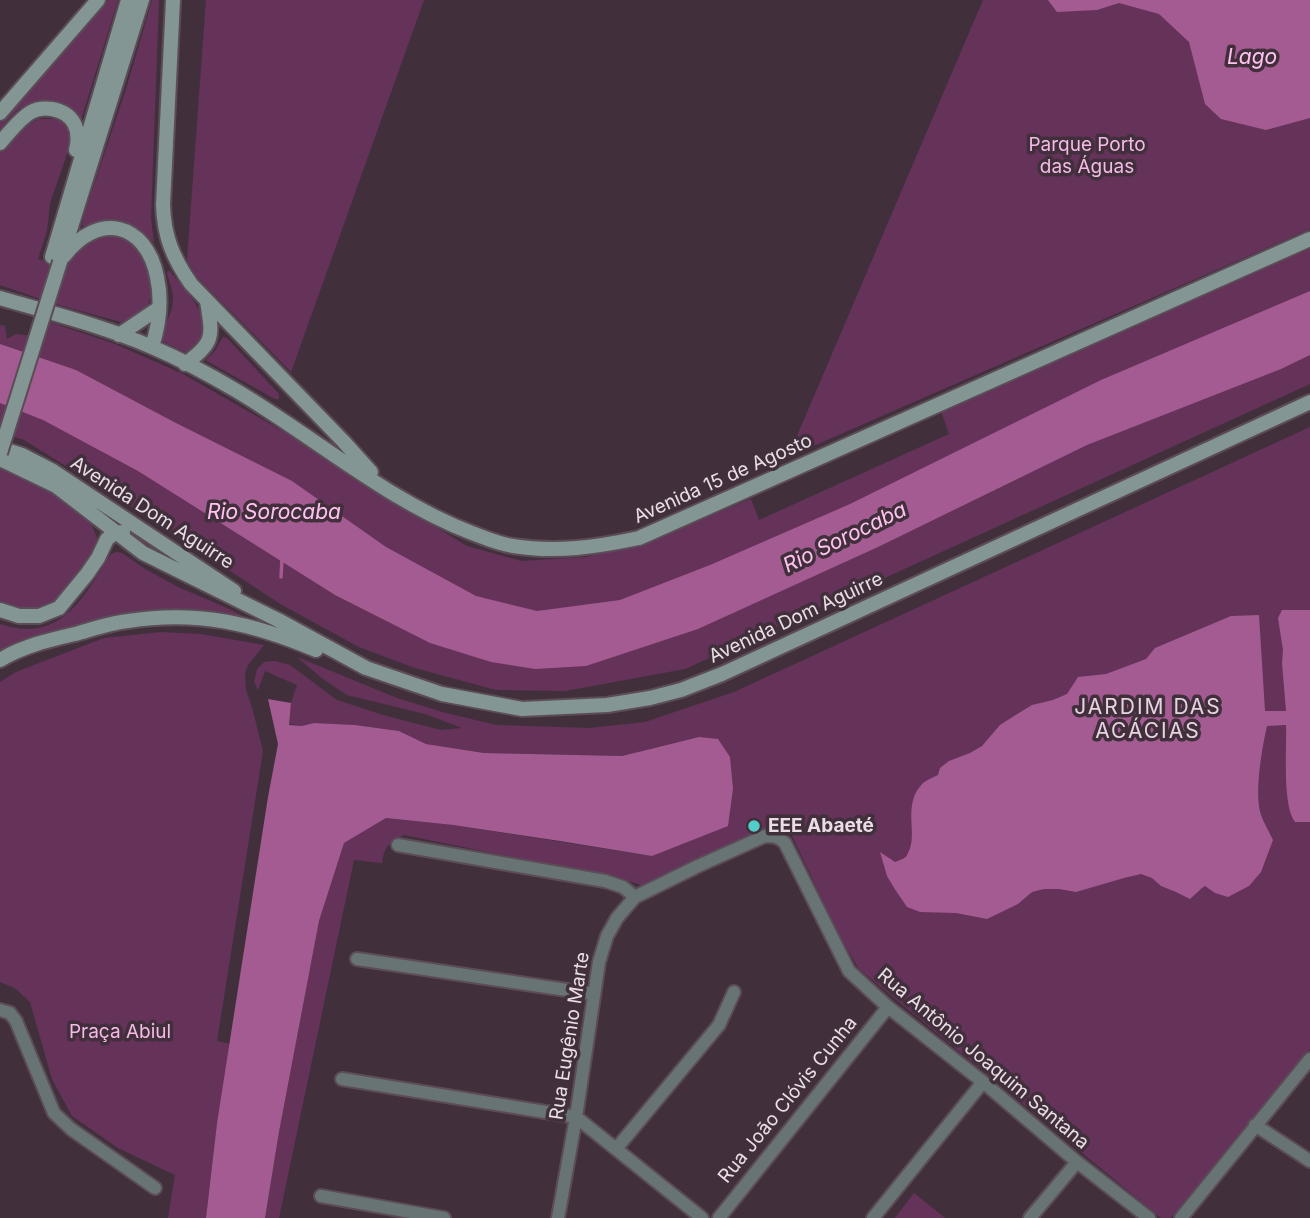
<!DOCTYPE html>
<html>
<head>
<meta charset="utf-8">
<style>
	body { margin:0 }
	canvas { display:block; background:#41303c }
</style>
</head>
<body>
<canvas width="1310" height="1218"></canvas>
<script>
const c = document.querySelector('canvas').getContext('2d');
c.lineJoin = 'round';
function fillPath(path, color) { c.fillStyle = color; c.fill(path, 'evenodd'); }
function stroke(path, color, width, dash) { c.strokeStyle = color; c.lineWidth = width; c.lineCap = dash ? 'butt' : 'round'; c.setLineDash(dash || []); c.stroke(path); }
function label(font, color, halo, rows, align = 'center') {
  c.font = font + ' Inter,sans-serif'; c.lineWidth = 7; c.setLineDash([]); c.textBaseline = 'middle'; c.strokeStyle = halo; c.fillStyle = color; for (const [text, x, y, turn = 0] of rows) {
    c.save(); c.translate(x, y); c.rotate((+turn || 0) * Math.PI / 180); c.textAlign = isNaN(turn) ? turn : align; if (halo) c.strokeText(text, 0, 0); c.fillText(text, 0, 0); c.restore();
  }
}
fillPath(new Path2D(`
	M108,0H118L80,123C65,101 43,92 19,109C12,114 6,123 0,129V120Z
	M152,0H159L151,218L154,243C140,227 120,216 98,221C92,223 89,226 82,226L84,215L127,86Z
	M206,0H424L291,372L196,276L187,260Z
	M983,0H1310V229L788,457Z
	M38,119H59L68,129L70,141L66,157L50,203L47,231L38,259L62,267L71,250L102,233L118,236L130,243L141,255L148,275L151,294L147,310L121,322L55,304L0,285V153L23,128Z
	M1310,245V384L685,669L565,691L496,690L415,668L359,647L282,605L143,514L24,440L0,432V325L5,326L7,339L16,334L40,337L46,321L115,344L183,374L319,452L383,495L467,546L521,561L586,557L649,541L751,499L759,520L949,434L941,411Z
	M169,270C181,285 214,319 204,339C202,343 196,348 193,352L187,353L164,342L162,339C163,325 173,314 173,300C174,292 169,281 167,273Z
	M223,337L227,338L279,394V399H275L207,361L206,360L215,351Z
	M1310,427V1049L1171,1218H1161L859,969L838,933L786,823L644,886L626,880L404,835C389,842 384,847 382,863L354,860L279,1218H265L279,1132L319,921L344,843L386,818L453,825L652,856L699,737L622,756L484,753L426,744L399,731L355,725L314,723L302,726L289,724L291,703L297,685L265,671L258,690L254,682L257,669L264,662L275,661L290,665L337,700L383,715L441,730L462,728L425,714L347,695L323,679L297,657L397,698L442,712L496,725L589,728L645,722L734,692Z
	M0,467L38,484L77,511L91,523L97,538L94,555L61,598L48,606L28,611L12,609L0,603Z
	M117,552L122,553L145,569L178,587L227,608L265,627L148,612L0,655V624C60,645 84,597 111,554Z
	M161,632L201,634L264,645L248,665L245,673L246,690L253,711L263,751L217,1041L230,1044L217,1123L206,1218H168L175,1175L118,1148L72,1116L52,1079L30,1002L15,988L0,982V682L16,672L104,638Z
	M914,1193L945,1218H895Z`), '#65325a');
fillPath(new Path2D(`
	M1048,0H1310V118L1266,130L1221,119L1205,104L1189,42L1159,14L1119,3L1097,10L1057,12Z
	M1310,291V355L1281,369L1087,445L878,547L698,629L586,666L535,669L491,662L430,643L335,595L138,471L43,420L0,403V344L76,370L174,422L292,481L386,547L476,596L537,611L620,600L710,565L850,504L1101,380Z
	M1282,610H1310V822H1295C1282,805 1287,748 1286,725L1267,726C1262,748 1254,793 1261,815C1264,823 1269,832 1273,840L1261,872L1249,886L1228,897L1215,893L1205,886L1202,888L1190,899L1176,892L1161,886L1152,878L1141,874L1124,878L1076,892L1059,889H1044L1032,892L1018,904L987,919L956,913L920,912L907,907L896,891L887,876L880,852L895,862C900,860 906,859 908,853C919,834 901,805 923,783C927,780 933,777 938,775L940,768L949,761L970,753L982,746L1000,725L1014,716L1032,705L1053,700L1067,694L1078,677L1106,674L1146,659L1155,648L1231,616L1259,615L1265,711H1286L1282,663L1283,650L1278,618Z
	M268,699L291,703L289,725L302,726L314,723L355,725L399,731L426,744L484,753L622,756L699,737L718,739L730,757L733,789L728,826L652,856L560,841L453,825L386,818L344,843L319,921L279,1132L265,1218H206L217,1123L268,797L278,744Z`), '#a35b92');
stroke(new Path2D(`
	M281,577L282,559`), '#a35b92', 3.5);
const minor = new Path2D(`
	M398,845L605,881L623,887L635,897
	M357,959L594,994
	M0,1010L10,1013L16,1021L54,1113L71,1129L155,1188
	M342,1079L576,1117L702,1218
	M1255,1125L1310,1161
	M616,1149L719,1025L734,992
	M321,1196L444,1218
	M558,1218L576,1117L599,962L607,936L617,918L635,897L698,866L765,836C774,836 779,837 785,843L849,971L888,1007L983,1082L1077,1162L1149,1218
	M719,1218L888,1007
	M873,1218L983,1082
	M1030,1218L1077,1162
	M1181,1218L1310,1059`);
const secondary = new Path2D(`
	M173,0L163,205C164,237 173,258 191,284L344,442L371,472
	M0,113L98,0
	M0,143C9,133 19,119 31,112C38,108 45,108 52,109C74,113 81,130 76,150
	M64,256C98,211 146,222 157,277C162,300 159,325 152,347
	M52,257L128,0
	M60,262L142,0
	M0,298C51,313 103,326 152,347C180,359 210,375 237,391C314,437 388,501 472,533C485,538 499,544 513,546C556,553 597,547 639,538L1310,239
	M119,335L159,308
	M185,364C216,342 212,335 207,301
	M0,448L22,455L53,471L234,591
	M0,459L56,486L143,553L278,620L366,668L442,694L522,709L607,705L650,698L681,690L722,674L1310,402
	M0,610L19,616H39L59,608L87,574L98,558L107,539L115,533L123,532
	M0,660C23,646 49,640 75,634C93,629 110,623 128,621C196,610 252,623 316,650`);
stroke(minor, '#5c4c57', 16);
stroke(secondary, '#5c4c57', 18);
stroke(minor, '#687473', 12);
stroke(secondary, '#839694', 14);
const secondaryBridge = new Path2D(`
	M0,453L60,262`);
stroke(secondaryBridge, '#5c4c57', 18, []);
stroke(secondaryBridge, '#839694', 14);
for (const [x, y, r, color] of [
	[754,826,7,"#53cdc9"]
]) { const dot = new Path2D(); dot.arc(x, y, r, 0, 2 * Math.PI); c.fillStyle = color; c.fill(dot); stroke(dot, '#41303c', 2.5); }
label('19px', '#f5bae6', '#41303c', [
	["Parque Porto",1087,145],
	["das Águas",1087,167],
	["Praça Abiul",120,1032]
]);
label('19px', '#e9dee6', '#41303c', [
	["Avenida 15 de Agosto",723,479,-24],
	["Avenida Dom Aguirre",152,513,33],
	["Avenida Dom Aguirre",796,618,-25],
	["Rua Eugênio Marte",570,1036,-81],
	["Rua Antônio Joaquim Santana",983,1059,40],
	["Rua João Clóvis Cunha",788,1100,-51]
]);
label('bold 19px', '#e9dee6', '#41303c', [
	["EEE Abaeté",768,826]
], 'left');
label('italic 21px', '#ffc3ef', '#41303c', [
	["Lago",1252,58],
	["Rio Sorocaba",274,513],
	["Rio Sorocaba",845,538,-26]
]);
c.letterSpacing = '2px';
label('21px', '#e8d3e2', '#41303c', [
	["JARDIM DAS",1148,708],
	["ACÁCIAS",1148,732]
]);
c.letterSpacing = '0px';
</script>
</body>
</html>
